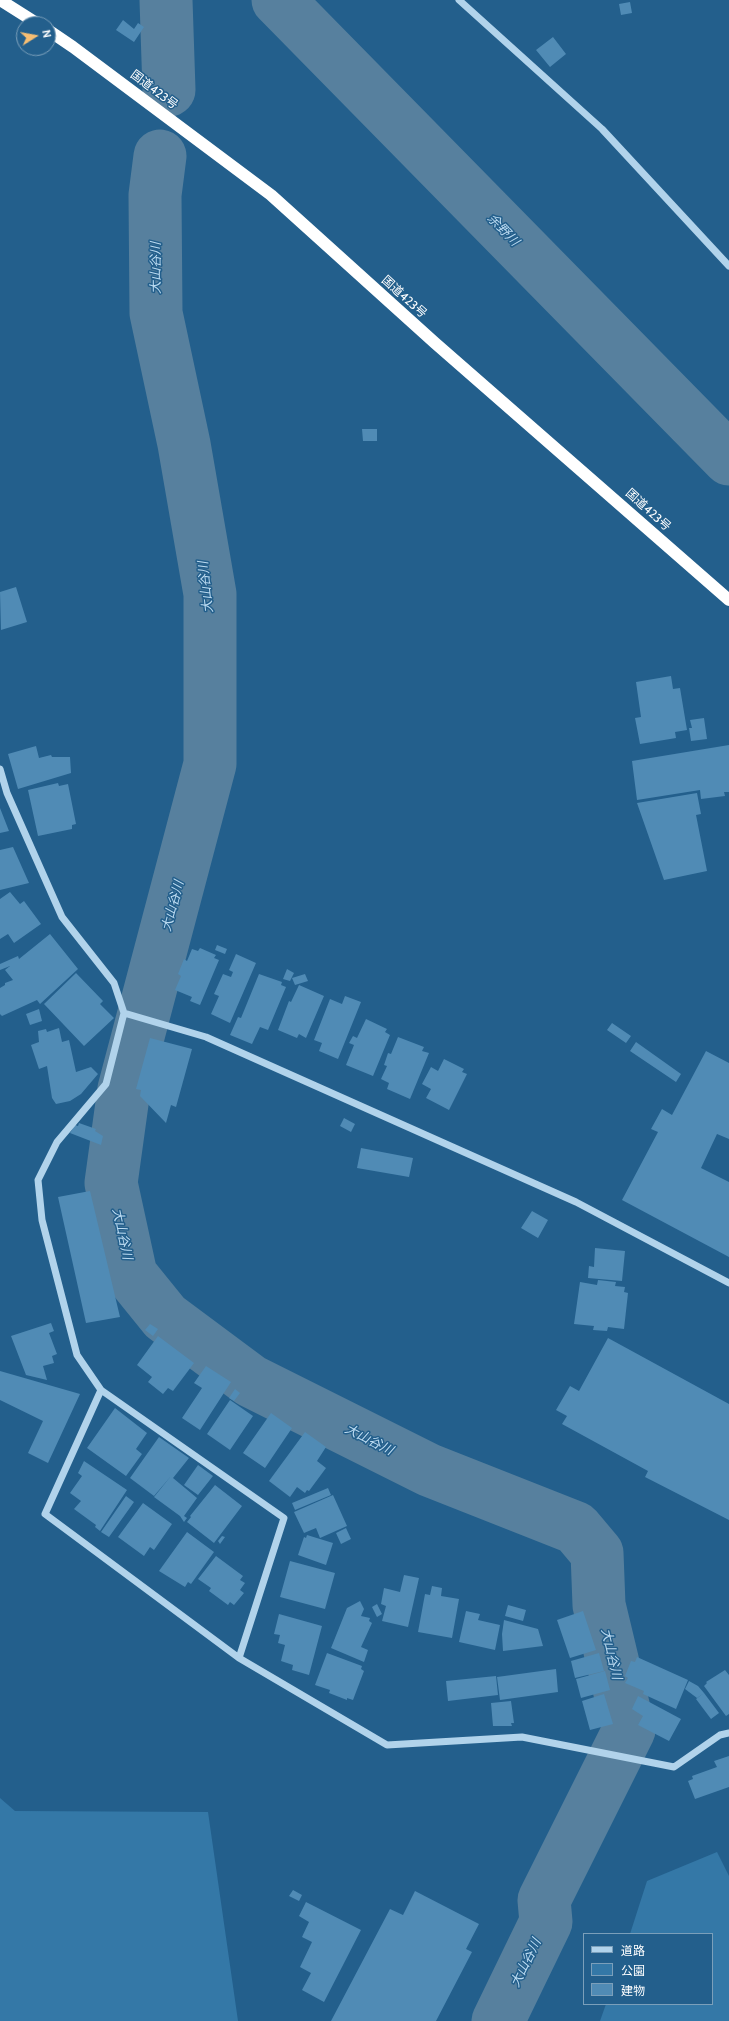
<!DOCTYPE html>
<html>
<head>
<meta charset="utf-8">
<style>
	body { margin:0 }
	#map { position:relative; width:729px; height:2021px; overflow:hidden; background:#235f8c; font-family:Cabin,"Noto Sans JP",sans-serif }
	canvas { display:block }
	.legend { position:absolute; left:583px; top:1933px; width:130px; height:72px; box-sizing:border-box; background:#235f8c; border:1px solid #7b9fba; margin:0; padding:5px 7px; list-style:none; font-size:12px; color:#fff }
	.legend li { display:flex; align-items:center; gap:8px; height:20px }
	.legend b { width:20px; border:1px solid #7b9fba }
	.north { position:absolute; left:16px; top:16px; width:40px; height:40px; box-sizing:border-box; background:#235f8c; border:1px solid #7b9fba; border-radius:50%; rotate:79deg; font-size:11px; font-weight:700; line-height:16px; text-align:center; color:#fff }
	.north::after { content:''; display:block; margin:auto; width:14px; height:18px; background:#f6be73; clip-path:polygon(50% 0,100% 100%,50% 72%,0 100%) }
</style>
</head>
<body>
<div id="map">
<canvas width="729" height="2021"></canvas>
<ul class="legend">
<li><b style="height:5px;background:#b1d3eb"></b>道路</li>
<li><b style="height:11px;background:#3478a7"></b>公園</li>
<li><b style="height:11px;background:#508bb5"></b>建物</li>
</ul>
<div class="north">N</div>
</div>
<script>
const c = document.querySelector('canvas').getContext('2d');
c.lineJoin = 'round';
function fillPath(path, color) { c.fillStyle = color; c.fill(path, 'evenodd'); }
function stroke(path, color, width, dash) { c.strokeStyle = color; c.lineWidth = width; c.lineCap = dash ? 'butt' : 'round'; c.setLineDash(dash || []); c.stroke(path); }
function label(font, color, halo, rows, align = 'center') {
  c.font = font + ' Cabin,"Noto Sans JP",sans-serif'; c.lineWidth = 3; c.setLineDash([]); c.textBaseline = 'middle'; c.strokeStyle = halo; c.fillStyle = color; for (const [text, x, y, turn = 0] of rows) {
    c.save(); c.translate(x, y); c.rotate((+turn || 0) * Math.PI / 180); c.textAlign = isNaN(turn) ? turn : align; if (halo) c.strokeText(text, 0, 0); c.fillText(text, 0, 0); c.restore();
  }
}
fillPath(new Path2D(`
	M0,1798L15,1811L208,1812L238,2021H0Z
	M717,1852L729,1876V2021H600L606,2004H712V1934H630L647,1881Z`), '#3478a7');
stroke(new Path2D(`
	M166,0L169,90
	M278,0L729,459
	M160,156L155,195L156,313L184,444L210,594V764L124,1089L111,1183L131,1275L165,1317L251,1381L429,1470L576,1528L597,1553L599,1605L629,1730L544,1900L546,1922L498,2021`), '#57809e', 53);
fillPath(new Path2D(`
	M630,2L632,13L621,15L619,4Z
	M123,20L134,29L138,23L144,27L134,42L116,30Z
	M553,37L566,54L550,67L536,50Z
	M362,429H377V441H363Z
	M16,587L27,622L1,630L0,592Z
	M671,676L673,689L680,688L687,730L675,732L676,738L640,744L635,718L641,717L636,682Z
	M704,718L707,739L691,741L689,728H692L690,720Z
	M729,745V792H724L725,796L701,799L700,790L637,800L632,761Z
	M36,746L39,758L51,755L52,757H70L71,773L18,789L8,754Z
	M58,783L59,786L68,784L76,824L72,825V829L38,836L28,790Z
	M697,793L701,814L696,815L707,871L664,880L637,803Z
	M0,808L9,831L0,833Z
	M13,847L29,883L0,890V850Z
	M10,892L20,904L24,901L41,924L14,943L8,934L0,939V899Z
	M50,934L78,969L40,1004L37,1000L2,1016L0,1014V988L5,985V983L13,980L5,970L10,966L0,970V964L18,956L19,959Z
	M217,945L227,949L225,954L215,950Z
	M200,948L216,955L214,958L219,960L200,1005L190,1001L192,997L175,990L181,976L178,974L184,959L187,961L192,949L198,951Z
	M236,954L256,963L230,1023L211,1014L219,996L214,994L223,974L231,977L233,972L229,970Z
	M287,969L294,973L290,981L283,979Z
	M76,973L103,1001L100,1004L114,1018L84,1046L44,1004Z
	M259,974L282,982L281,985L286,987L268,1030L260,1027L252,1044L230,1035L238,1017L241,1018Z
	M305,974L308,981L295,985L292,978Z
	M299,985L324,996L306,1038L299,1034L297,1038L278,1030L289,1001L291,1002Z
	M345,996L361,1002L338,1059L319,1051L322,1043L314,1040L330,999L342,1004Z
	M39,1009L42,1021L30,1025L26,1014Z
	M366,1019L387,1029L385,1032L390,1035L373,1076L346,1065L354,1045L349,1043L353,1036L357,1038Z
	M612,1023L631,1036L626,1043L607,1030Z
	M59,1028L62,1042L69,1040L76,1072L91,1067L98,1074L81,1094L70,1101L56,1104L52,1098L47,1066L39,1069L31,1045L39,1042L38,1031L46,1029L47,1032Z
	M398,1037L424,1047L422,1051L429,1053L410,1099L387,1089L389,1083L381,1079L387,1066L384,1065L388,1053L391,1054Z
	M150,1038L192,1049L176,1107L171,1105L166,1123L140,1096L141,1090L136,1089Z
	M636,1042L681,1074L676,1082L630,1051Z
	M706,1051L729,1063V1139L717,1134L701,1168L729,1182V1257L622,1200L658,1132L651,1129L662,1109L672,1115Z
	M444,1059L464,1069L462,1072L467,1074L449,1110L426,1098L431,1089L422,1084L431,1067L438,1071Z
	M344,1118L355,1124L351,1132L340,1126Z
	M79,1123L96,1129L95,1131L103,1136L101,1145L70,1133L75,1125L78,1126Z
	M361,1148L413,1158L409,1177L357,1168Z
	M90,1191L120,1317L86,1323L58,1197Z
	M532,1211L548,1220L538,1238L521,1228Z
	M595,1248L625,1251L622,1281L588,1278L589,1266L594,1267Z
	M598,1280L616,1282L615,1286L625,1287L624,1292L628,1293L624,1329L608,1327L607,1331L593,1330L594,1326L574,1324L580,1282L597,1285Z
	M51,1323L54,1331L49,1333L57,1354L52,1356L54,1363L43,1366L47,1380L26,1375L11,1336Z
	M150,1324L158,1329L153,1336L145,1330Z
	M158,1336L194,1363L173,1391L168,1388L163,1394L148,1382L152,1377L137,1365Z
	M608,1338L729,1404V1520L645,1477L648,1471L562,1424L567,1416L556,1410L570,1386L579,1391Z
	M206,1366L231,1382L200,1430L182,1418L202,1388L194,1383Z
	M0,1371L80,1394L48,1463L28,1453L43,1421L0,1400Z
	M235,1389L240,1393L234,1401L229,1398Z
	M230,1400L253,1416L230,1450L207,1434Z
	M115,1408L147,1433L136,1449L142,1454L126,1476L87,1448Z
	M271,1413L292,1428L265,1468L243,1453Z
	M305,1432L326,1447L317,1461L326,1468L309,1491L307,1490L305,1493L297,1487L290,1497L269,1481Z
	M159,1437L189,1458L173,1478L197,1498L184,1516L187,1518L184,1522L180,1516L154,1497L171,1476L154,1496L130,1478Z
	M84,1461L127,1490L100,1531L95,1527L96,1525L74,1509L81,1501L70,1493L82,1476L78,1473Z
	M198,1465L213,1476L198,1495L184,1485Z
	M215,1485L242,1506L214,1543L187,1522L191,1517L190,1516Z
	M328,1488L331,1495L295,1510L292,1503Z
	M333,1495L347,1526L320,1538L316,1528L304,1533L294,1512Z
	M126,1496L134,1502L109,1537L101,1532Z
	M143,1503L172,1524L154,1550L150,1547L144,1556L118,1537Z
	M346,1528L351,1539L341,1544L336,1533Z
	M187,1532L214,1552L191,1584L188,1582L185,1587L159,1571Z
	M307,1535L333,1543L326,1565L298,1555L304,1537L306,1538Z
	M222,1536L225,1537L220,1544L218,1541Z
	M216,1556L243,1576L240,1580L245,1583L240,1590L244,1593L234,1605L230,1602L228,1605L209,1591L211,1588L198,1579Z
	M290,1561L335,1573L325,1609L280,1597Z
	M404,1575L419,1578L408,1627L382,1621L386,1606L381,1604L384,1588L400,1592Z
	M432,1586L442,1588L441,1596L459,1599L452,1638L418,1632L425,1594L430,1595Z
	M360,1601L364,1609L361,1616L370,1618L369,1621L372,1623L361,1647L368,1650L364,1662L331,1648L347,1608Z
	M377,1604L382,1614L377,1617L372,1607Z
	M508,1605L526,1610L523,1621L505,1616Z
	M466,1611L480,1614L478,1620L500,1625L495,1650L459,1642Z
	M583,1611L596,1650L570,1658L557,1620Z
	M279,1614L322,1626L309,1675L292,1670L293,1665L281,1661L285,1645L278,1643L280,1635L274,1634Z
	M504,1620L538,1629L543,1646L503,1651L502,1634Z
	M327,1653L362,1666L361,1669L364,1671L353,1700L347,1698V1700L329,1693L330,1690L315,1685Z
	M599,1653L604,1671L575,1678L571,1661Z
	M637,1657L688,1680L676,1709L643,1694L644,1691L625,1683L628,1678L625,1676L631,1661L635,1662Z
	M556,1669L558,1692L500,1700L497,1677Z
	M725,1670L729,1675V1714L726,1716L704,1686L707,1683L706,1682Z
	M605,1671L610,1690L581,1698L576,1679Z
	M496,1676L498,1695L448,1701L446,1681Z
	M689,1681L698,1686L704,1693L697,1698L685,1689Z
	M704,1693L719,1713L711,1719L696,1699Z
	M604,1694L613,1724L590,1730L582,1701Z
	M638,1696L681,1719L669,1741L638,1725L643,1716L632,1709Z
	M511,1701L514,1723H511L512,1726H493L491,1703Z
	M729,1756V1787L695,1799L688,1781L693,1779L692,1776L717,1767L714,1761Z
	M293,1890L302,1895L299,1901L289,1896Z
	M415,1891L479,1924L466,1949L472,1952L436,2021H331L390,1909L403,1915Z
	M306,1902L361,1930L324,2002L302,1990L311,1973L300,1967L312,1942L302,1937L309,1922L299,1916Z`), '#508bb5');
stroke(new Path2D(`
	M459,0L602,129L729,266
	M0,769L7,793L62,917L114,983L124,1013L106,1084L57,1142L38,1180L42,1220L77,1355L101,1390L45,1514L239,1658L387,1745L522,1737L674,1767L720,1735L729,1733
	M124,1013L206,1037L576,1202L729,1283
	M101,1390L284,1518L239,1658`), '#b1d3eb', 7);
stroke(new Path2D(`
	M0,0L38,24
	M48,30L73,47L271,195L435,343L729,600`), '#fff', 12);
label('12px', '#fff', '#235f8c', [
	["国道423号",154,90,37],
	["国道423号",404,297,42],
	["国道423号",648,510,42]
]);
label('italic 13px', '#bddcf2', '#235f8c', [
	["余野川",503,230,46],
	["大山谷川",156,268,-90],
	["大山谷川",206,587,-96],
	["大山谷川",173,906,-75],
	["大山谷川",122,1234,78],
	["大山谷川",369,1440,27],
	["大山谷川",611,1654,77],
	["大山谷川",526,1963,-64]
]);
</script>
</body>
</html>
